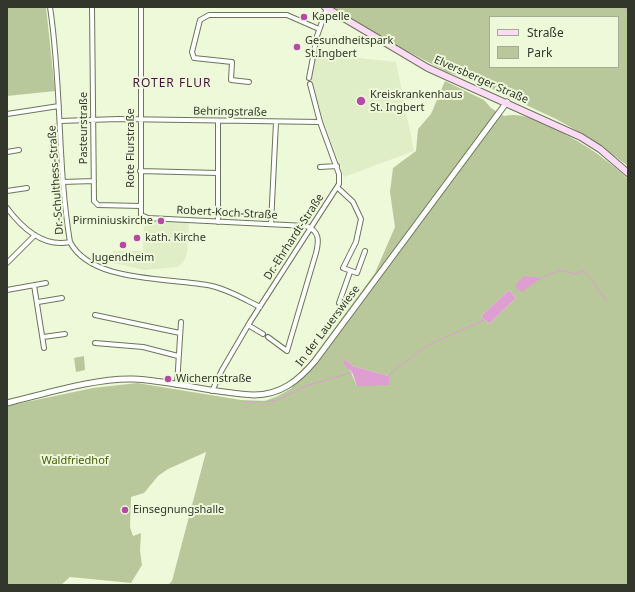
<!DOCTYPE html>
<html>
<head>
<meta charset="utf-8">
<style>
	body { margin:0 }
	#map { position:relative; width:635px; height:592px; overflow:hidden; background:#eef9da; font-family:"Noto Sans",sans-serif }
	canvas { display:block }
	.frame { position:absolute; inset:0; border:8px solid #33372b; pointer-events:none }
	.legend { position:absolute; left:489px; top:16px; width:130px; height:52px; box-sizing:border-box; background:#eef9da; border:1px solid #a3ab94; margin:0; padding:5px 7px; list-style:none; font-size:12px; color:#33372b }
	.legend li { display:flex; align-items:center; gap:8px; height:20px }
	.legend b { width:20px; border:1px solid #a3ab94 }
</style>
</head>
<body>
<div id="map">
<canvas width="635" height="592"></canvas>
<div class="frame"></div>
<ul class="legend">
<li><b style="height:5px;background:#fddbf6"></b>Straße</li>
<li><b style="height:11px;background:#b8c89b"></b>Park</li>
</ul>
</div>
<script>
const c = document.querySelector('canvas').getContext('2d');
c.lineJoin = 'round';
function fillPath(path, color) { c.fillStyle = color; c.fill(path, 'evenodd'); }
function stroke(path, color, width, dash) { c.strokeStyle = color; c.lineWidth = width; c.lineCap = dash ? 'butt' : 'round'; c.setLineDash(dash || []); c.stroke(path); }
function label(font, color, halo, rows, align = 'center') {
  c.font = font + ' "Noto Sans",sans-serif'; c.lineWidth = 4; c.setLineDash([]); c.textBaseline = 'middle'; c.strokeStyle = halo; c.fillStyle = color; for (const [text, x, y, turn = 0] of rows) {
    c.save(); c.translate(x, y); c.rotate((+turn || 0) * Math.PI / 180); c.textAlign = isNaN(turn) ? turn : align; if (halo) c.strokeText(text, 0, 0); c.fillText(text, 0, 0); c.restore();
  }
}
fillPath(new Path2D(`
	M314,53L396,62L414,151L344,177L324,123L311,79Z
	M144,220L189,222L187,254L184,261L178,267L144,270L113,263V251H143Z`), '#e0eec8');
fillPath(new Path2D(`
	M7,7H46L55,91L7,96Z
	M333,7H628V166L590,138L556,119L475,81L447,72L392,43ZM490,17H618V67H490Z
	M445,81L484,100L491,108L504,116C520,113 531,118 545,125C578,139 602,155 628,179V585H168L172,581L206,452L168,469L158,476L144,493L131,497L130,527L133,536L141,533L140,551L142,565L131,583L70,577L61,585H7V406L93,388L137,383L241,400L265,401L278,396L292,388V380L308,364L375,273L395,227L390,192L393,168L416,151L418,129L431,114ZM509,290L516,298L489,324L481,316ZM345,359L353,366L389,376L357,386Z
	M84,356L85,370L76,372L74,358Z`), '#b8c89b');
fillPath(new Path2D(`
	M523,276L541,278L522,292L515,286Z
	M509,290L516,298L489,324L481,316Z
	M345,359L353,366L389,376V385L357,386L352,372L343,363Z`), '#df9ed1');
stroke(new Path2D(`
	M622,7L628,12
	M541,278L559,270L575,274L581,271L586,273L607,301
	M513,293L518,289
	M388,376L424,347L486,319
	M244,402L275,401L306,386L353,372`), '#df9ed1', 1);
const minor = new Path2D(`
	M50,7C62,85 57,164 70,242C92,284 171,277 212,286C229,290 244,299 260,307
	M92,7L94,201L98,205L141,206
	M141,7V215L148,218L306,226C320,231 319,241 316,253L287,351L268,337
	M309,78L317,36L327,8
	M249,82L231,80L232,62L194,58L192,52L200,20L209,15H287L319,29
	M7,114L59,106
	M60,121L118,119L320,122
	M218,121V222
	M7,152L19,150
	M320,167L337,166
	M140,171L217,173
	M62,182L94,181
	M338,188L353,202L361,219L356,242L343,268L357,273L365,251
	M7,191L27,188
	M7,208C22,228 43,248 70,242
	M271,224L276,122
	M7,263L35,235
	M34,285L44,348
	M7,290L46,283
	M38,302L62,298
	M339,303L350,272
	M95,315L180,333
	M248,325L263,334
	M43,337L65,334
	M95,343L143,347L178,356
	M177,385L181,322
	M212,391L222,370L250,322L339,184V174L320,122L310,84`);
const tertiary = new Path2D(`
	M7,403C45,394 94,378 133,379C173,381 213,393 254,395C281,395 299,380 315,361L507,102`);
const secondary = new Path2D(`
	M325,7L428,68L581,137L600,149L628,173`);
stroke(minor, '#6c765b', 6);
stroke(tertiary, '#6c765b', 7);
stroke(secondary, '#6c765b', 8);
stroke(minor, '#fff', 4);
stroke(tertiary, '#fff', 5);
stroke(secondary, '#fddbf6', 6);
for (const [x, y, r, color] of [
	[304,17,4,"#b748a4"],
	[297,47,4,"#b748a4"],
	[361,101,5,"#b748a4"],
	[161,221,4,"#b748a4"],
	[137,238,4,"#b748a4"],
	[123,245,4,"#b748a4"],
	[168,379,4,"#b748a4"],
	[125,510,4,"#b748a4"]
]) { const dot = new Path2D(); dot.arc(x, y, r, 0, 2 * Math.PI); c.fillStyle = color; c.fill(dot); stroke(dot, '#eef9da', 1.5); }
label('11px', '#33372b', '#eef9da', [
	["Kapelle",312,17],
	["Gesundheitspark",305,41],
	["St.Ingbert",305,54],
	["Kreiskrankenhaus",370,95],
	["St. Ingbert",370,108],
	["Pirminiuskirche",153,221,"right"],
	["kath. Kirche",145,238],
	["Jugendheim",123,258,"center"],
	["Wichernstraße",176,379],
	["Einsegnungshalle",133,510]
], 'left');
label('11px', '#33372b', '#eef9da', [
	["Elversberger Straße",481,80,24],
	["Behringstraße",230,112,1],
	["Pasteurstraße",84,128,-90],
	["Rote Flurstraße",131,148,-90],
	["Dr.-Schulthess-Straße",56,180,-94],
	["Robert-Koch-Straße",227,213,3],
	["Dr.-Ehrhardt-Straße",294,237,-57],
	["In der Lauerswiese",328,326,-53]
]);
label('11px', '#495e0b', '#eef9da', [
	["Waldfriedhof",75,461]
]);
c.letterSpacing = '1px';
label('12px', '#46113e', '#eef9da', [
	["ROTER FLUR",172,84]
]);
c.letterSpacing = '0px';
</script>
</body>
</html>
